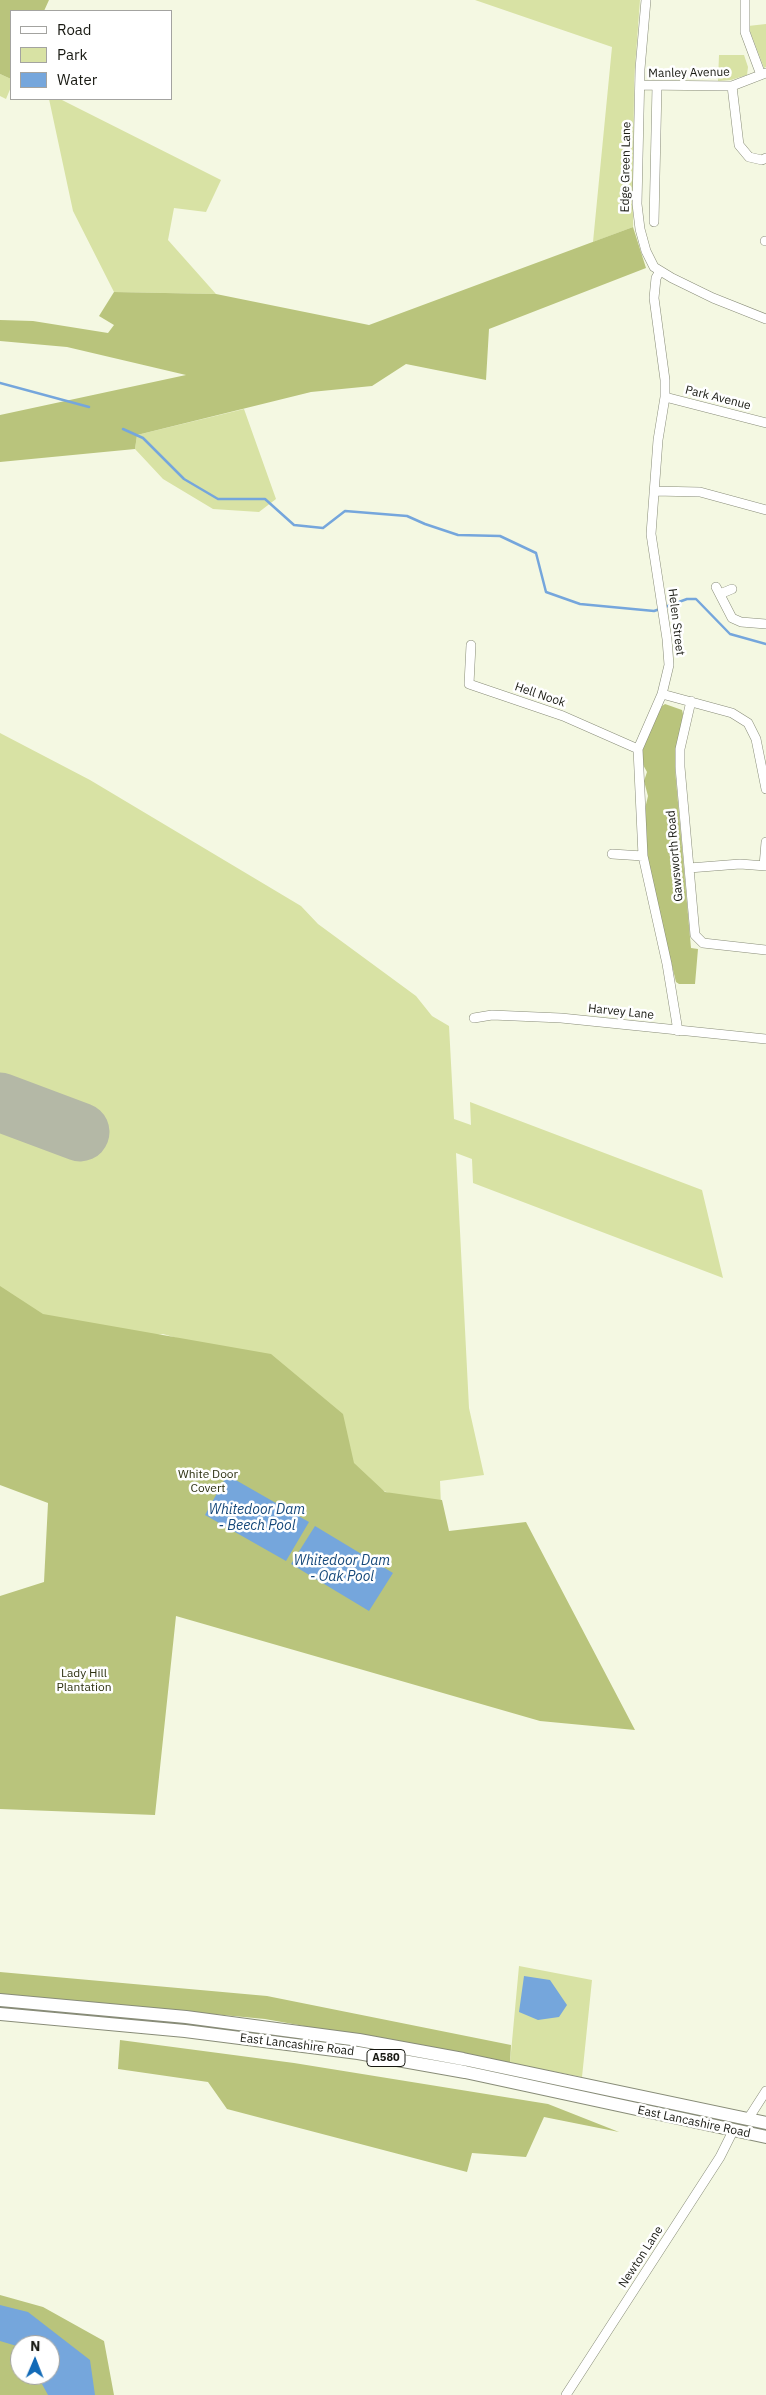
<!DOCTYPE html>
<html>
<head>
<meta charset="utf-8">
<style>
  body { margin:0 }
  #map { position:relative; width:766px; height:2395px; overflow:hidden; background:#f4f8e2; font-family:"IBM Plex Sans",sans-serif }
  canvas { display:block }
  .legend { position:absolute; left:10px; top:10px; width:162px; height:90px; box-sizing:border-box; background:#fff; border:1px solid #a3a3a0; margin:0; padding:6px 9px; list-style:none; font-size:15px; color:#181912 }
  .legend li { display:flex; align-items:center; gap:10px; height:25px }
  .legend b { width:25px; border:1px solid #a3a3a0 }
  .north { position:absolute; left:10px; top:2335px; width:50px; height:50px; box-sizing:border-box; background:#fff; border:1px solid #a3a3a0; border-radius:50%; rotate:1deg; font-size:14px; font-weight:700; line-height:20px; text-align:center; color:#181912 }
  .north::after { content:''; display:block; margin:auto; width:18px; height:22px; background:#126ab7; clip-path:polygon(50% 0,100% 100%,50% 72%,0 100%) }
</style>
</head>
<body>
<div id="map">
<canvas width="766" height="2395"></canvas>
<ul class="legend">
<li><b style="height:6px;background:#fff"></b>Road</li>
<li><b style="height:14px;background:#d8e2a4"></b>Park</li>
<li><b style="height:14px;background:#75a6dc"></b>Water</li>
</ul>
<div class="north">N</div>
</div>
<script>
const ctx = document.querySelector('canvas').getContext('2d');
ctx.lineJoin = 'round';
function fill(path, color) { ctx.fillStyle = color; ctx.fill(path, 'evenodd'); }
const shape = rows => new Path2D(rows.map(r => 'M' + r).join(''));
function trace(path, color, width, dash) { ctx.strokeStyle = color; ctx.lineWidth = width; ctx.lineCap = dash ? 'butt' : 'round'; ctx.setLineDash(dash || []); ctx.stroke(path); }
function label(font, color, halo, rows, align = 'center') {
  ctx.font = font + ' "IBM Plex Sans",sans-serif'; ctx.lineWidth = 5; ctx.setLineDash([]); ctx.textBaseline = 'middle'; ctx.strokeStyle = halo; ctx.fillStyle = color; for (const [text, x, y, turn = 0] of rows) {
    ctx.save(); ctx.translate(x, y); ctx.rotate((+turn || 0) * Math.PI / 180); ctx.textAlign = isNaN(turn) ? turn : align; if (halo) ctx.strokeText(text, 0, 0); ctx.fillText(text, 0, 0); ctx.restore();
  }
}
fill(shape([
  [475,0,640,0,634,81,633,227,593,242,612,47],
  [766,24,766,67,764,68,748,26],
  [719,55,744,55,748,67,747,75,731,80,718,81],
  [0,74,11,79,11,87,6,99,0,96],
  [49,99,60,99,221,180,206,212,174,208,168,240,216,294,114,292,73,211],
  [244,409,276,499,259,512,213,509,163,479,135,449,137,435],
  [0,733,90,780,301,906,318,924,416,996,432,1016,449,1026,454,1119,471,1125,470,1102,702,1190,723,1278,473,1183,472,1159,456,1153,469,1408,484,1475,440,1481,441,1506,401,1498,367,1484,194,1343,163,1334,111,1341,0,1318],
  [519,1966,592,1980,582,2077,510,2063]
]), '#d8e2a4');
fill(shape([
  [0,0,49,0,44,11,11,11,11,79,0,74],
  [633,227,646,268,489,329,486,380,406,364,372,386,311,392,137,435,135,449,0,462,0,415,186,375,67,347,0,341,0,320,33,321,108,333,114,325,99,316,114,292,216,294,369,325],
  [665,704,682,710,683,714,675,769,691,948,698,949,695,984,679,984,676,982,645,855,644,813,648,796,644,781,647,772,642,763,641,749,662,706],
  [0,1286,43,1314,271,1354,343,1414,354,1463,385,1492,442,1500,449,1531,526,1522,635,1730,540,1721,176,1616,155,1815,0,1809,0,1596,44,1582,48,1503,0,1485],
  [0,1972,267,1996,511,2045,510,2063,265,2019,0,1994],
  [120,2040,294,2063,548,2104,619,2132,544,2117,526,2157,472,2153,467,2172,227,2109,208,2082,118,2069],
  [0,2295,43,2307,104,2341,114,2395,0,2395],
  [20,2345,50,2345,50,2375,20,2375]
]), '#b9c47c');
fill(shape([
  [227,1475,309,1522,286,1561,205,1515],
  [315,1526,393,1573,369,1611,291,1564],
  [524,1976,550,1980,567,2005,559,2017,538,2020,519,2012],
  [0,2305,28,2312,90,2360,95,2395,48,2395,37,2375,50,2375,50,2345,20,2345,20,2347,0,2341]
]), '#75a6dc');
trace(shape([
  [0,383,89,407],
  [123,429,143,438,184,479,218,499,265,499,294,525,323,528,345,511,407,516,425,524,458,535,500,536,536,553,546,592,580,604,654,611,660,609],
  [665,607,687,599,696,599,730,634,766,644]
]), '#75a6dc', 2.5);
trace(shape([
  [0,1102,80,1132]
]), '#b4b8a6', 59);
const minor = shape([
  [646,0,640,69,637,204,640,229,646,251,654,267,672,278,713,298,766,319],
  [745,0,745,32,761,75],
  [640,85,732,86,766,73],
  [732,86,739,145,749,157,762,160,766,158],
  [654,222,657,86],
  [765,241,766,241],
  [660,271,656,278,654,298,665,380,665,397,658,440,651,534,667,639,669,665,662,694,638,749,643,856,667,964,678,1031],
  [665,397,766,423],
  [654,491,700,492,766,510],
  [716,587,732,618,741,622,766,624],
  [720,594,732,589],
  [471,645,469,684,563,716,638,749],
  [662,694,732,713,748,723,756,739,766,789],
  [691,701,680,749,680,767,695,935,703,943,766,950],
  [612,854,643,856],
  [764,866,766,842],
  [689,868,740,864,766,866],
  [474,1018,492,1015,561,1018,766,1039],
  [748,2119,766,2091],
  [566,2395,720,2157,733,2131]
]);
const highway = shape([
  [0,2000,186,2017,359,2040,463,2059,766,2123],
  [0,2014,185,2031,358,2053,465,2072,766,2137]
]);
trace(minor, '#888c78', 10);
trace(highway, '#888c78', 14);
trace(minor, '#fff', 9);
trace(highway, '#fff', 12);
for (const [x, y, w] of [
  [386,2058,38]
]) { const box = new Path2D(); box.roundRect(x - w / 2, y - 8.5, w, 17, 4); ctx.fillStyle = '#fff'; ctx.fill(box); trace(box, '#181912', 1); }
label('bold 11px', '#181912', null, [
  ["A580",386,2058]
]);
label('12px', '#181912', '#fff', [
  ["Manley Avenue",689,73,-1],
  ["Edge Green Lane",626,167,-89],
  ["Park Avenue",718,398,14],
  ["Helen Street",676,622,83],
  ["Hell Nook",540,695,19],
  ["Gawsworth Road",675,856,-95],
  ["Harvey Lane",621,1012,6],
  ["East Lancashire Road",297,2045,7],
  ["East Lancashire Road",694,2122,12],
  ["Newton Lane",641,2257,-57]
]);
label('12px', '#2d3111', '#fff', [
  ["White Door",208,1475],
  ["Covert",208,1489],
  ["Lady Hill",84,1674],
  ["Plantation",84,1688]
]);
label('italic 14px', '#15487a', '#fff', [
  ["Whitedoor Dam",257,1510],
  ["- Beech Pool",257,1526],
  ["Whitedoor Dam",342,1561],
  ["- Oak Pool",342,1577]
]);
</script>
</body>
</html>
